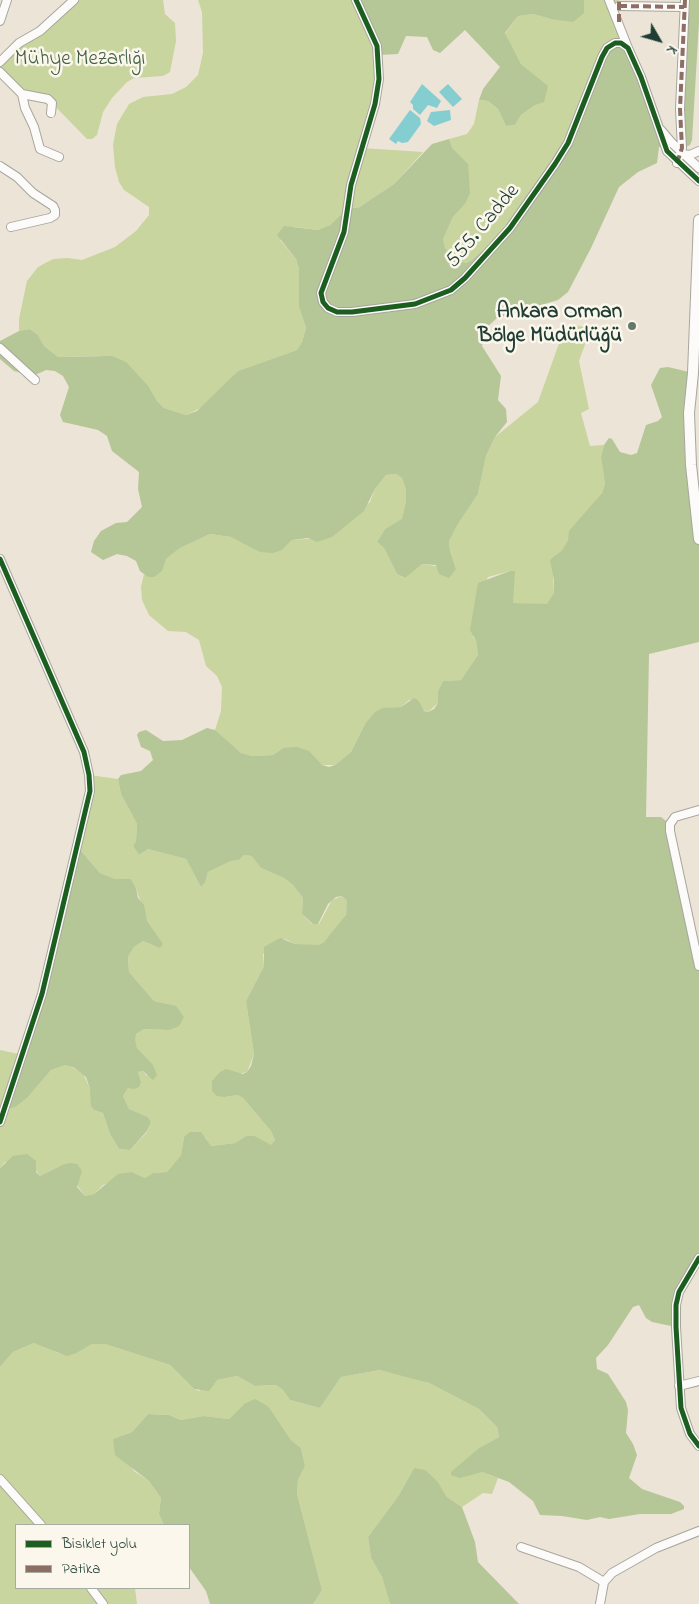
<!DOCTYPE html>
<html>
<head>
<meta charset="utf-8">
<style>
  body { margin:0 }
  #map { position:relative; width:699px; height:1604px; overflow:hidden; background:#ece4d7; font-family:"Indie Flower",sans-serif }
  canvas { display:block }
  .legend { position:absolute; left:15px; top:1524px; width:175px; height:65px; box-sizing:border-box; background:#fbf7ec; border:1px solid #a3ada2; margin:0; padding:6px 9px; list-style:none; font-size:15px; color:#1f3d34 }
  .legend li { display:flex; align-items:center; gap:10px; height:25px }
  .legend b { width:25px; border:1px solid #a3ada2 }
  .north { position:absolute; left:634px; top:15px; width:50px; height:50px; -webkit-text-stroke:4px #fbf7ec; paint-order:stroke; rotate:128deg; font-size:14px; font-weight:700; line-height:20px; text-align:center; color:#1f3d34 }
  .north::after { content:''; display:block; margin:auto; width:18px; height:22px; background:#1f3d34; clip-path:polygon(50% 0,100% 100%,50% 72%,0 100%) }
</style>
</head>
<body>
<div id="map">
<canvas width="699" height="1604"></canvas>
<ul class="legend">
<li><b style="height:6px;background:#1b5e20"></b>Bisiklet yolu</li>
<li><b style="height:6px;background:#8d6e63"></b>Patika</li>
</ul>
<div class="north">K</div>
</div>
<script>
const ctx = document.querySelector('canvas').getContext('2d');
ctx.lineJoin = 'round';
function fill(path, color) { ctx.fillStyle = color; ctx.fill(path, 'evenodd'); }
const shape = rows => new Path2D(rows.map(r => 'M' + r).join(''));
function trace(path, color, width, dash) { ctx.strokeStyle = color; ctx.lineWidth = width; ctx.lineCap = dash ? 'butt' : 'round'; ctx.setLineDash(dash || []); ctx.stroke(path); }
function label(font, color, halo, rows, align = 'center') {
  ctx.font = font + ' "Indie Flower",sans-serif'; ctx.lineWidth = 5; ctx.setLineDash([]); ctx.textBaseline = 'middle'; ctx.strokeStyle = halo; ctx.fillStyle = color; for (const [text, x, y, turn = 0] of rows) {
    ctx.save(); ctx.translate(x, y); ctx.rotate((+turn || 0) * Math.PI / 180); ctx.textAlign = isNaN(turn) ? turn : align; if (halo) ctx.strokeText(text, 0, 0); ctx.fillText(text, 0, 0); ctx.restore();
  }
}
fill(shape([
  [74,0,163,0,165,14,175,23,176,41,170,72,163,76,134,78,127,82,112,98,103,112,97,135,92,139,87,139,48,99,22,94,0,72,0,62],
  [198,0,356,0,371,30,379,79,362,148,423,152,394,184,358,208,348,208,330,225,318,230,295,227,280,240,296,259,299,269,299,307,306,328,302,342,297,350,238,371,205,406,186,415,164,408,157,401,149,387,99,356,58,357,44,346,38,335,30,329,19,331,19,319,27,281,38,267,53,259,68,258,82,260,115,247,136,231,149,215,149,207,124,190,119,182,115,167,113,145,117,124,129,104,143,97,172,94,186,87,198,75,203,53,202,12],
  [584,0,619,0,619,22,628,48,510,228,473,260,466,263,457,262,445,248,443,239,453,217,465,204,449,139,467,134,474,124,479,100,488,101,498,109,506,126,515,125,521,115,535,105,547,86,521,64,505,34,518,16,533,14,551,19,584,13],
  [572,325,591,328,579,361,589,409,581,413,590,446,604,445,601,457,605,484,602,493,580,520,562,550,557,554,553,572,554,594,547,605,513,603,510,571,488,577,478,596,473,637,476,641,478,655,469,669,461,680,443,681,438,703,428,712,421,709,418,700,409,700,401,707,389,708,365,724,351,752,335,765,322,765,283,748,273,755,252,756,241,753,231,745,215,730,221,711,222,687,217,676,206,666,199,640,186,632,168,631,149,615,142,600,141,587,144,574,148,577,162,567,166,559,180,548,210,534,231,537,244,543,282,550,292,540,332,537,370,502,375,489,386,475,396,474,402,478,406,490,406,501,402,520,385,529,377,542,384,548,397,574,404,578,422,564,456,569,450,551,449,541,458,524,478,494,486,456,495,437,538,402,562,335],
  [89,775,118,779,121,794,137,824,136,841,133,846,139,855,148,849,186,859,201,887,205,883,208,872,231,861,239,860,244,855,253,856,261,868,284,878,293,885,303,898,302,914,312,924,319,924,332,900,342,896,347,901,347,905,346,915,341,923,324,942,318,945,305,945,295,944,285,939,263,954,264,966,246,1001,254,1054,247,1072,238,1074,225,1097,238,1095,243,1098,271,1131,275,1140,271,1146,255,1136,246,1136,235,1143,210,1146,205,1137,184,1137,181,1155,167,1172,153,1173,145,1178,132,1172,103,1185,94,1194,85,1196,62,1165,40,1176,35,1169,5,1162,0,1168,0,1050,23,1055,28,1097,51,1070,65,1065,82,1071,90,1089,94,1110,103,1113,110,1134,119,1149,130,1150,147,1132,151,1122,148,1117,129,1109,123,1096,128,1088,141,1082,138,1072,143,1071,147,1076,153,1066,137,1048,134,1040,136,1034,144,1029,169,1030,167,1004,154,1001,129,972,128,957,134,947,143,941,155,946,136,888,131,879,115,879,100,873,76,845],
  [34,1343,44,1345,58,1353,77,1353,92,1344,105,1344,170,1365,194,1389,199,1391,217,1380,237,1376,255,1386,276,1385,283,1390,290,1400,320,1408,341,1377,380,1370,407,1376,429,1383,479,1409,497,1427,499,1437,479,1448,455,1470,482,1472,498,1478,492,1494,483,1493,462,1507,447,1497,438,1482,414,1468,399,1495,368,1537,371,1558,382,1577,390,1604,313,1604,322,1590,297,1494,298,1480,305,1466,301,1448,291,1440,269,1407,244,1404,229,1419,203,1416,181,1420,169,1415,148,1414,132,1432,113,1439,134,1471,149,1481,161,1498,159,1514,164,1525,16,1525,16,1588,135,1588,137,1604,0,1604,0,1367,13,1352]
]), '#c8d59e');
fill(shape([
  [356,0,584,0,584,13,573,22,551,19,533,14,518,16,505,33,521,64,548,86,544,102,535,105,521,115,515,125,506,126,498,109,488,101,479,100,483,89,500,67,465,30,440,53,433,50,427,37,406,36,398,54,378,55],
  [690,0,699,0,699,22,692,140,690,145,686,147,683,108],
  [615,43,628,48,664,146,659,147,657,163,638,172,619,187,591,248,568,292,558,300,497,318,486,328,482,346,501,376,498,400,506,409,507,422,495,437,486,456,478,494,458,524,449,541,450,551,456,569,449,578,439,574,436,565,422,564,405,578,397,574,384,548,377,542,385,529,402,519,406,501,406,490,402,478,396,474,386,475,375,489,364,511,332,537,317,542,308,538,292,540,282,550,273,553,260,552,231,537,210,534,180,548,166,559,162,571,154,577,148,577,140,571,136,561,127,556,117,554,103,560,91,552,94,541,101,531,116,523,127,522,142,507,138,489,139,472,112,451,107,436,98,430,63,422,60,415,69,387,63,376,55,371,46,370,33,376,14,371,0,359,0,341,19,331,30,329,38,335,44,346,58,357,112,356,126,362,149,387,157,401,164,408,186,415,197,411,238,371,297,350,302,342,306,328,299,307,299,269,296,259,277,235,284,226,318,230,330,225,348,208,358,208,394,184,432,144,449,139,452,148,468,164,470,193,465,204,453,217,443,239,445,248,457,261,466,263,472,260,510,228,555,164,602,57],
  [668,367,693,373,689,413,699,539,699,642,649,654,646,817,661,817,670,824,699,966,699,1258,679,1292,676,1327,652,1322,646,1318,639,1305,633,1307,608,1345,596,1358,597,1369,608,1374,626,1402,628,1410,626,1433,633,1444,637,1455,629,1478,642,1489,680,1502,684,1506,684,1509,671,1514,640,1514,609,1519,600,1517,587,1520,562,1516,540,1515,533,1501,509,1482,482,1472,460,1478,451,1475,451,1472,479,1448,499,1437,497,1427,479,1409,429,1383,380,1370,341,1377,320,1408,290,1400,283,1390,276,1385,255,1386,237,1376,217,1380,209,1391,194,1389,170,1365,105,1344,92,1344,77,1353,67,1356,34,1343,13,1352,0,1367,0,1168,13,1156,27,1154,36,1161,36,1172,40,1176,62,1165,70,1163,77,1164,82,1171,77,1187,85,1196,94,1194,118,1174,132,1172,145,1178,153,1173,167,1172,181,1155,184,1137,190,1132,201,1132,211,1146,235,1143,246,1136,255,1136,271,1145,275,1140,271,1131,243,1098,238,1095,225,1097,217,1096,212,1091,212,1081,220,1072,226,1069,243,1074,247,1072,251,1066,254,1054,246,1001,264,966,264,947,280,938,295,944,318,945,324,942,346,915,347,901,342,896,336,897,328,904,318,924,313,924,302,914,303,898,293,885,284,878,261,868,252,856,244,855,239,860,231,861,208,872,205,883,201,887,186,859,148,849,139,855,133,846,136,841,137,824,121,794,118,779,121,775,141,771,153,760,150,751,141,747,137,735,139,732,146,730,163,741,182,740,207,728,215,730,241,753,252,756,273,755,283,748,297,747,309,751,322,765,329,767,335,765,351,752,365,724,375,712,383,708,401,707,414,698,418,700,424,711,428,712,434,709,438,703,438,692,443,681,461,680,478,655,476,641,470,630,478,583,510,571,515,571,513,603,547,604,554,593,554,580,550,560,562,550,568,540,569,531,602,493,605,484,601,457,604,445,609,438,612,439,620,452,631,455,637,453,646,425,658,421,662,417,651,385,660,368],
  [76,845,100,873,115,879,131,879,136,888,138,898,144,905,147,921,163,944,160,948,143,941,134,947,128,957,129,972,154,1001,176,1006,184,1017,179,1026,169,1030,144,1029,136,1034,135,1040,137,1048,153,1065,157,1075,153,1080,143,1071,138,1072,141,1082,139,1087,134,1089,128,1088,123,1096,129,1109,148,1117,151,1122,147,1131,130,1150,119,1149,110,1134,103,1113,94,1110,91,1106,90,1089,86,1077,75,1068,65,1065,51,1070,28,1097,15,1107,6,1109,28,1040],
  [255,1399,269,1407,291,1440,301,1448,305,1466,298,1480,297,1494,322,1590,313,1604,210,1604,206,1591,189,1567,189,1525,164,1525,159,1514,161,1498,149,1481,115,1455,113,1439,132,1432,148,1414,169,1415,181,1420,203,1416,229,1419,244,1404],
  [414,1468,425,1470,438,1482,447,1497,462,1507,475,1542,478,1562,519,1604,390,1604,382,1577,371,1558,368,1537,399,1495]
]), '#b5c697');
fill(shape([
  [422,84,441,101,437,108,428,105,420,115,413,109,413,105,410,102],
  [448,84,462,99,453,107,439,92],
  [410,110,420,118,421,124,408,142,402,143,398,141,396,144,389,139],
  [450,110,451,120,434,126,427,121,431,112]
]), '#84ced2');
const minor = shape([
  [356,0,377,46,379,79,375,104,351,185,344,232,321,293,323,302,328,308,337,312,352,312,415,304,451,290,465,278,510,228,555,164,568,143,602,57,607,48,615,43,621,43,628,48,641,77,667,151,699,181],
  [609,0,628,48],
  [619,6,684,7],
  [0,21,7,0],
  [0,62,19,43,40,31,74,0],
  [0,72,22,94,48,99,52,103,51,113],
  [22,94,25,108,34,127,40,149,59,157],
  [661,130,672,143,699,168],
  [683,154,690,155,699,151],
  [677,163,682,148,680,109,685,0],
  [0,166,17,177,33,193,53,206,55,210,55,215,50,218,11,227],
  [0,348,35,380],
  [0,559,84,752,89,775,90,791,42,994,0,1122],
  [699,810,675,817,670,824,670,831,699,966],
  [699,1258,679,1292,676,1305,676,1327,681,1408,690,1434,699,1446],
  [679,1386,699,1381],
  [0,1479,41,1525],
  [521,1547,579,1567,604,1582],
  [91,1588,103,1604],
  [600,1604,604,1582,612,1573,656,1548,699,1531]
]);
const major = shape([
  [699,220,693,373,689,413,691,465,699,539]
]);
trace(minor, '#a7a69e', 10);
trace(major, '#a7a69e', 12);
trace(minor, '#fcfbf9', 8);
trace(major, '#fcfbf9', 10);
trace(shape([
  [619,6,684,7],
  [619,22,619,2],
  [677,163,682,148,680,109,685,0]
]), '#8d6e63', 4, [8, 4]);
trace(shape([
  [356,0,377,46,379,79,375,104,351,185,344,232,321,293,323,302,328,308,337,312,352,312,415,304,451,290,465,278,510,228,555,164,568,143,602,57,607,48,615,43,621,43,628,48,641,77,667,151,699,181],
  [0,559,84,752,89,775,90,791,42,994,0,1122],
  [699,1258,679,1292,676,1305,676,1327,681,1408,690,1434,699,1446]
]), '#1b5e20', 5);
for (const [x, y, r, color] of [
  [632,326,5,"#67776d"]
]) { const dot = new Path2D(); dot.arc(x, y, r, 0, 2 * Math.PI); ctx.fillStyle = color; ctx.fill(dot); trace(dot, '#fbf7ec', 2); }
label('21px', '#426043', '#fbf7ec', [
  ["Mühye Mezarlığı",80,61]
]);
label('21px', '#1f3d34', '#fbf7ec', [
  ["555. Cadde",484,227,-50]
]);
label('bold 21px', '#1f3d34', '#fbf7ec', [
  ["Ankara Orman",622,314],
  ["Bölge Müdürlüğü",622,338]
], 'right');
</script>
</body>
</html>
